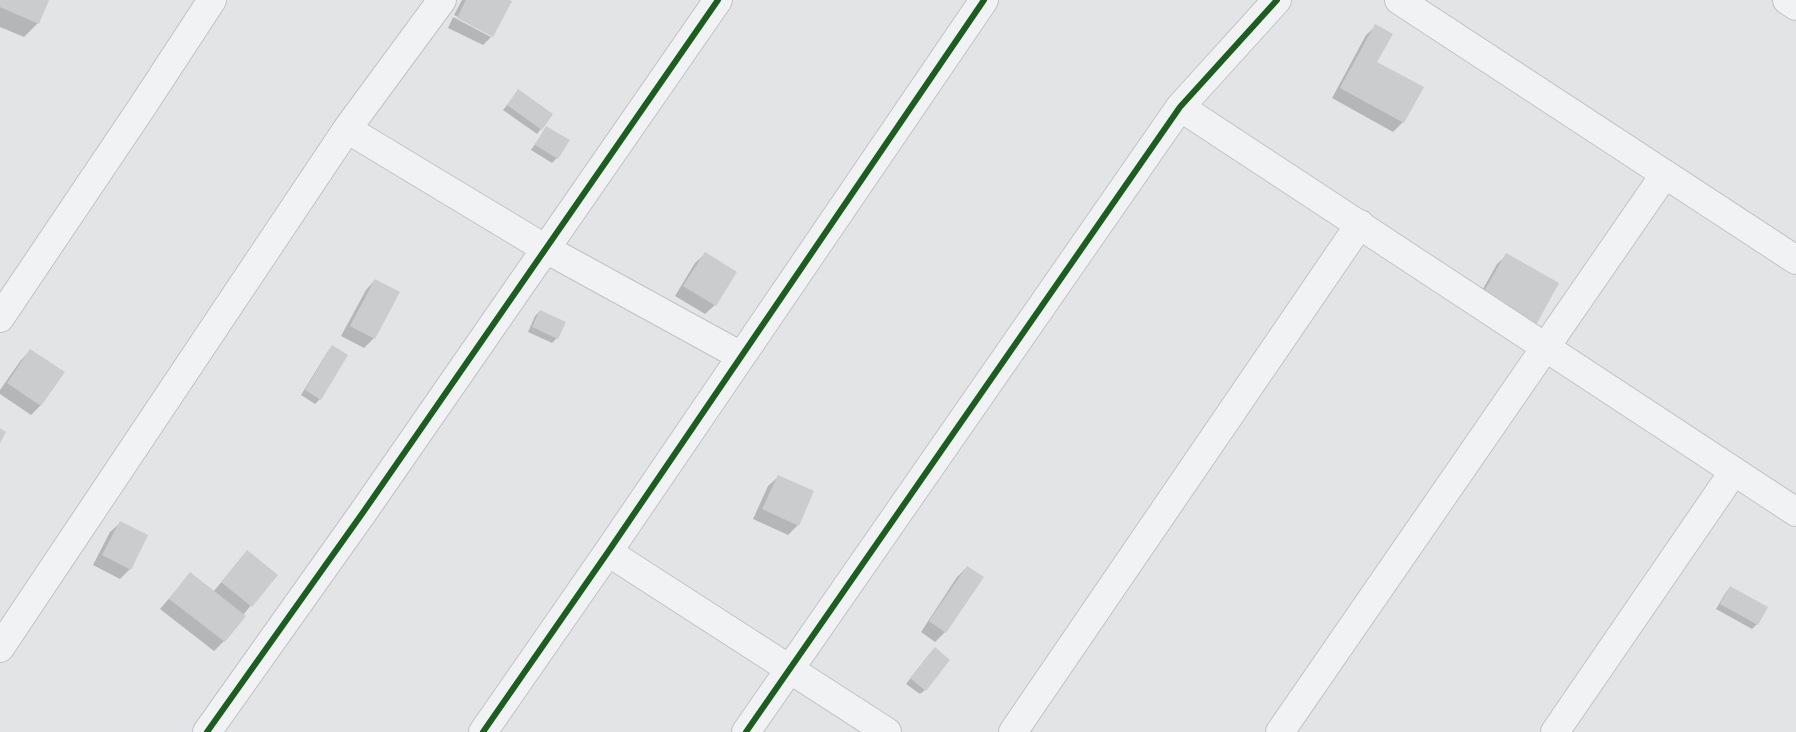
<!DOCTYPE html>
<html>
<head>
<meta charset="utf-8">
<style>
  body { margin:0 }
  canvas { display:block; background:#e2e4e6 }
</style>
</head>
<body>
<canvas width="1796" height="732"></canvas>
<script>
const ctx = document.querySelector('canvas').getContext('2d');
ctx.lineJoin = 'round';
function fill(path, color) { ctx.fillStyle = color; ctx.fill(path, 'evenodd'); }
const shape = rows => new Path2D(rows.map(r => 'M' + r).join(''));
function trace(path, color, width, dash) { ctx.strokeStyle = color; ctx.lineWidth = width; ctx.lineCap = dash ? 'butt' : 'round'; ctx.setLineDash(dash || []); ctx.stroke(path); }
fill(shape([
  [0,0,48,0,38,23,24,37,0,27],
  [462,0,506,0,492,36,483,45,448,28,453,17,491,37,491,34,454,15],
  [1376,26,1376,62,1403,122,1393,132,1332,98,1366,35],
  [514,96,541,129,537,134,503,110],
  [546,128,557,158,552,163,531,150],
  [705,254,715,305,705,314,675,296,695,263],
  [1507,255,1558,284,1474,305,1497,264],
  [375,280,398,293,374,338,364,348,341,336,366,290],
  [540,311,557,338,552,343,528,332,535,316],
  [333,347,320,399,315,404,301,395,328,351],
  [31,350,41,405,31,415,0,394,0,390,21,360],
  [778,477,798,525,788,535,753,519,768,486],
  [120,523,130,569,120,579,93,565,110,532],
  [247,552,276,575,243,615,244,616,224,641,214,651,160,609,190,574,213,592],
  [967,567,945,632,935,642,921,632,957,577],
  [1730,587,1757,624,1752,629,1716,609,1726,592],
  [930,653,925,690,920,694,906,684]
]), '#0003');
fill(shape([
  [0,0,49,0,39,24,0,7],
  [466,0,509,0,512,1,493,37,457,18],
  [1375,24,1393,34,1377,62,1424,87,1404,123,1340,88],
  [518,89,553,114,542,130,507,105],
  [546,126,570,140,558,159,535,145],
  [705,252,737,272,716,306,683,286],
  [1506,253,1559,283,1536,325,1482,295],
  [375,279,400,292,375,339,350,326],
  [540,310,566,322,558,339,532,327],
  [332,345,348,355,321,400,305,390],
  [30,349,65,372,41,406,7,383],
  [0,428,6,432,0,443],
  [778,475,814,491,799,526,762,509],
  [120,521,148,535,131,570,102,555],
  [247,550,278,575,252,607,221,582],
  [967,566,984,577,946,633,929,621],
  [190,572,246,616,225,642,169,599],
  [1730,586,1768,607,1758,625,1720,604],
  [935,647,950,660,926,691,910,678]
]), '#caccce');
const street = shape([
  [1399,0,1796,260],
  [1787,0,1796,6],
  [1180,107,1796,512],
  [347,129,546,249,741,356],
  [0,318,142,107,212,0],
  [608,552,887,732],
  [0,648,347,129,442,0],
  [207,732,364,511,718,0],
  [483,732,608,552,984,0],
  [746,732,1180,107,1277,0],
  [1013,732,1360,224],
  [1280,732,1665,174],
  [1555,732,1734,471]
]);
trace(street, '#c0c2c4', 30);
trace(street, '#f1f2f4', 28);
trace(shape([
  [207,732,364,511,718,0],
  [483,732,608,552,984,0],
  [746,732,1180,107,1277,0]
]), '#1b5e20', 6);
</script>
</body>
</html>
